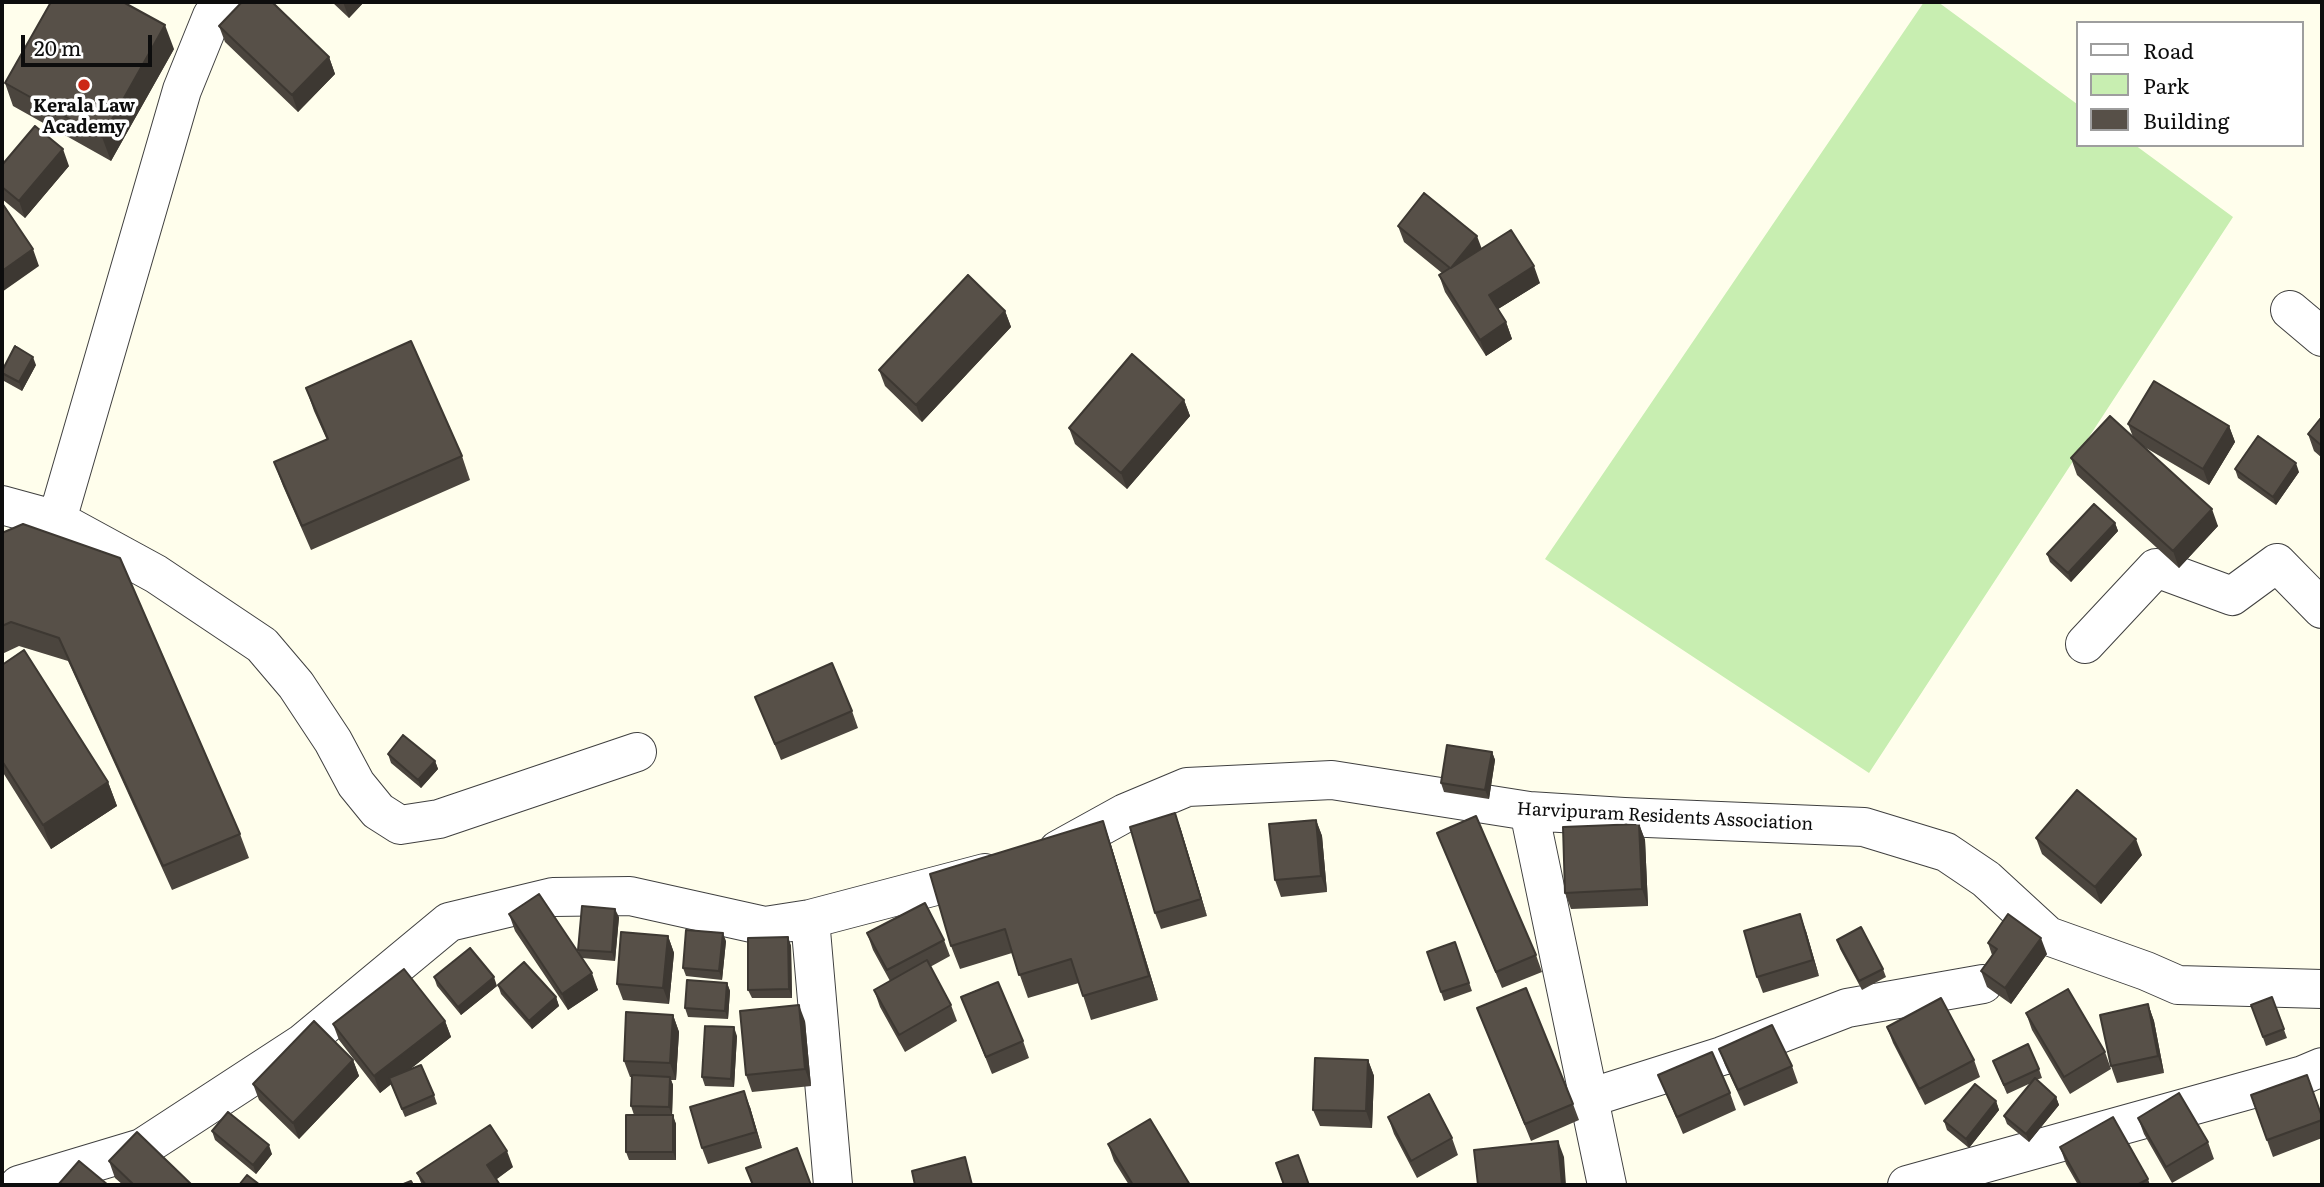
<!DOCTYPE html>
<html>
<head>
<meta charset="utf-8">
<style>
  body { margin:0 }
  #map { position:relative; width:2324px; height:1187px; overflow:hidden; background:#fffeec; font-family:Literata,serif }
  canvas { display:block }
  .frame { position:absolute; inset:0; border:4px solid #0d0d0d; pointer-events:none }
  .legend { position:absolute; left:2076px; top:21px; width:228px; height:126px; box-sizing:border-box; background:#fff; border:2px solid #9e9e9e; margin:0; padding:9px 12px; list-style:none; font-size:21px; color:#0d0d0d }
  .legend li { display:flex; align-items:center; gap:14px; height:35px }
  .legend b { width:35px; border:2px solid #9e9e9e }
  .scale { position:absolute; left:21px; top:35px; width:131px; height:32px; box-sizing:border-box; border:4px solid #0d0d0d; border-top:0; padding-left:9px; font-size:21px; line-height:24px; white-space:nowrap; color:#0d0d0d; -webkit-text-stroke:5px #fff; paint-order:stroke }
</style>
</head>
<body>
<div id="map">
<canvas width="2324" height="1187"></canvas>
<div class="frame"></div>
<ul class="legend">
<li><b style="height:9px;background:#fff"></b>Road</li>
<li><b style="height:19px;background:#c8eeb1"></b>Park</li>
<li><b style="height:19px;background:#575048"></b>Building</li>
</ul>
<div class="scale">20 m</div>
</div>
<script>
const ctx = document.querySelector('canvas').getContext('2d');
ctx.lineJoin = 'round';
function fill(path, color) { ctx.fillStyle = color; ctx.fill(path, 'evenodd'); }
const shape = rows => new Path2D(rows.map(r => 'M' + r).join(''));
function trace(path, color, width, dash) { ctx.strokeStyle = color; ctx.lineWidth = width; ctx.lineCap = dash ? 'butt' : 'round'; ctx.setLineDash(dash || []); ctx.stroke(path); }
function label(font, color, halo, rows, align = 'center') {
  ctx.font = font + ' Literata,serif'; ctx.lineWidth = 7; ctx.setLineDash([]); ctx.textBaseline = 'middle'; ctx.strokeStyle = halo; ctx.fillStyle = color; for (const [text, x, y, turn = 0] of rows) {
    ctx.save(); ctx.translate(x, y); ctx.rotate((+turn || 0) * Math.PI / 180); ctx.textAlign = isNaN(turn) ? turn : align; if (halo) ctx.strokeText(text, 0, 0); ctx.fillText(text, 0, 0); ctx.restore();
  }
}
fill(shape([
  [1924,2,1938,2,2077,104,2077,145,2135,145,2233,217,1869,773,1545,559]
]), '#c8eeb1');
const street = shape([
  [2290,310,2322,337],
  [2,505,57,520,156,574,262,645,296,685,333,741,356,784,378,811,400,825,439,819,637,752],
  [57,520,182,90,212,16,227,2],
  [2085,644,2156,568,2232,596,2277,563,2322,609],
  [1529,811,1607,1185],
  [1058,850,1125,813,1187,787,1332,780,1529,811,1624,817,1864,827,1946,852,1986,879,2048,936,2146,971,2178,985,2322,989],
  [810,919,833,1185],
  [1589,1098,1722,1056,1847,1008,1983,984],
  [19,1185,142,1148,303,1043,449,922,553,897,630,896,765,926,810,919,985,873],
  [1907,1185,2303,1075,2322,1067]
]);
trace(street, '#404040', 40);
trace(street, '#fff', 38);
fill(shape([
  [332,2,364,2,349,18],
  [219,26,329,57,335,74,298,112,225,42],
  [174,49,111,161,13,106,5,83],
  [2,165,69,166,25,218,2,199],
  [1398,226,1540,283,1498,309,1506,322,1512,339,1486,356,1445,292,1439,275,1442,273,1404,242],
  [1005,311,1011,327,922,422,885,386,879,370],
  [36,365,22,391,4,381,2,376,2,371],
  [306,388,462,456,470,480,311,550,283,486,274,462,327,440,314,411],
  [1184,400,1190,416,1127,489,1075,444,1069,428],
  [2322,421,2322,458,2314,451,2308,434],
  [2128,424,2229,426,2235,442,2209,485,2141,445,2218,526,2179,568,2077,475,2071,458,2133,437],
  [2235,469,2299,472,2276,505,2238,478],
  [2115,523,2118,531,2071,582,2050,562,2047,554],
  [2,533,240,834,249,858,172,890,68,661,19,646,2,654],
  [2,665,108,782,117,806,51,849,2,771],
  [755,697,852,711,858,728,781,760],
  [1492,752,1495,760,1489,799,1444,792,1441,783],
  [388,754,435,761,438,769,421,788,391,763],
  [1175,813,1181,830,1207,916,1161,929,1155,913],
  [1316,820,1322,836,1327,892,1281,897,1275,880],
  [1103,821,1111,845,1158,1000,1091,1020,1079,983,1028,998,1012,953,960,969,951,946],
  [1639,824,1645,840,1648,906,1571,909,1565,893],
  [1437,833,1536,955,1542,972,1502,988],
  [2036,838,2142,855,2101,904,2042,854],
  [509,914,579,953,578,950,619,917,615,961,582,958,598,990,568,1010,515,931],
  [1806,931,1819,976,1763,993,1757,977],
  [867,933,944,940,950,956,930,967,951,1005,957,1021,905,1052,880,1007,874,990,890,981,873,950],
  [668,936,674,953,669,1004,623,1000,617,984],
  [788,937,791,946,792,998,752,998,748,990],
  [1837,940,1883,969,1886,977,1862,990,1840,949],
  [726,941,722,980,686,976,683,968],
  [1455,942,1472,991,1444,1001,1427,952],
  [1988,943,2047,954,2011,1004,1987,987,1981,971,1992,955],
  [434,977,497,986,461,1015,437,986],
  [727,983,730,991,728,1019,688,1017,685,1008],
  [498,985,556,997,559,1006,532,1029,501,994],
  [961,997,1023,1041,1029,1058,992,1074],
  [2272,997,2287,1038,2266,1046,2251,1005],
  [2148,1004,2154,1021,2164,1073,2117,1083,2111,1066],
  [1477,1008,1573,1104,1579,1120,1531,1141],
  [2026,1013,2105,1052,2111,1069,2070,1094,2032,1030],
  [673,1015,679,1032,676,1080,671,1080,673,1085,672,1115,676,1124,676,1160,629,1160,626,1152,634,1115,631,1106,632,1077,630,1077,624,1061],
  [445,1021,451,1037,409,1070,434,1095,437,1104,405,1117,391,1084,380,1093,339,1040,333,1024],
  [805,1021,811,1086,752,1092,746,1075],
  [1887,1027,1974,1060,1980,1077,1925,1105,1893,1043],
  [737,1036,734,1087,705,1086,702,1077],
  [1719,1049,1792,1066,1798,1083,1744,1106,1725,1065],
  [353,1060,359,1076,299,1139,259,1100,253,1084],
  [1368,1060,1374,1076,1372,1128,1320,1126,1313,1110],
  [1993,1061,2039,1069,2042,1078,2036,1080,2056,1097,2059,1105,2029,1142,2007,1124,2004,1116,2031,1083,2007,1094],
  [1658,1075,1730,1093,1736,1110,1683,1134],
  [2251,1095,2322,1117,2322,1138,2273,1157],
  [1996,1101,1999,1110,1969,1148,1947,1130,1944,1121],
  [750,1107,762,1148,708,1164,702,1148],
  [1388,1117,1452,1138,1458,1155,1417,1178,1394,1134],
  [2138,1118,2208,1142,2214,1159,2172,1183,2144,1134],
  [212,1131,272,1154,256,1174,215,1140],
  [1108,1144,1190,1185,1129,1185,1114,1161],
  [2060,1147,2148,1179,2150,1185,2078,1185,2066,1164],
  [109,1161,192,1185,123,1185,115,1178],
  [513,1167,496,1179,500,1185,422,1185,417,1173]
]), '#4b453e');
fill(shape([
  [343,2,364,2,349,18],
  [165,25,174,49,111,161,102,137],
  [329,57,335,74,298,112,292,95],
  [63,149,69,166,25,218,19,201],
  [1477,236,1483,252,1451,268],
  [33,249,39,266,2,292,2,271],
  [1534,266,1540,283,1495,311,1489,295],
  [1005,311,1011,327,922,422,916,405],
  [1506,322,1512,339,1486,356,1480,340],
  [33,357,36,365,22,391,19,382],
  [1184,400,1190,416,1127,489,1121,473],
  [2229,426,2235,442,2209,485,2203,469],
  [2296,463,2299,472,2276,505,2273,497],
  [2212,509,2218,526,2179,568,2173,551],
  [2115,523,2118,531,2071,582,2068,573],
  [1492,752,1495,760,1489,799,1485,790],
  [435,761,438,769,421,788,418,780],
  [108,782,117,806,51,849,43,825],
  [1175,813,1181,830,1207,916,1201,899],
  [1316,820,1322,836,1327,892,1321,876],
  [1103,821,1111,845,1158,1000,1149,976],
  [1639,824,1645,840,1648,906,1642,889],
  [2136,839,2142,855,2101,904,2095,887],
  [615,909,619,917,615,961,612,952],
  [1800,914,1806,931,1819,976,1813,960],
  [723,933,726,941,722,980,719,971],
  [668,936,674,953,669,1004,663,988],
  [788,937,791,946,792,998,789,989],
  [2041,938,2047,954,2011,1004,2005,988],
  [592,973,598,990,568,1010,562,994],
  [494,977,497,986,461,1015,458,1007],
  [727,983,730,991,728,1019,725,1011],
  [556,997,559,1006,532,1029,529,1021],
  [2148,1004,2154,1021,2164,1073,2158,1056],
  [799,1005,805,1021,811,1086,805,1069],
  [673,1015,679,1032,676,1080,670,1063],
  [445,1021,451,1037,380,1093,374,1076],
  [734,1027,737,1036,734,1087,731,1079],
  [353,1060,359,1076,299,1139,293,1123],
  [1368,1060,1374,1076,1372,1128,1366,1111],
  [670,1077,673,1085,672,1116,669,1107],
  [744,1091,750,1107,762,1148,756,1132],
  [2056,1097,2059,1105,2029,1142,2026,1134],
  [1996,1101,1999,1110,1969,1148,1966,1139],
  [673,1115,676,1124,676,1160,673,1152],
  [1558,1141,1564,1157,1566,1185,1562,1185],
  [269,1145,272,1154,256,1174,253,1165],
  [507,1151,513,1167,493,1182,487,1165]
]), '#3d3832');
const building = shape([
  [51,2,123,2,165,25,102,137,5,83,51,2],
  [242,2,272,2,329,57,292,95,219,26,242,2],
  [35,126,63,149,19,201,2,187,2,165,35,126],
  [1424,193,1477,236,1451,268,1511,230,1534,266,1489,295,1506,322,1480,340,1439,275,1450,268,1398,226,1424,193],
  [2,203,33,249,2,271,2,203],
  [968,275,1005,311,916,405,879,370,968,275],
  [411,341,462,456,302,526,274,462,328,439,306,388,411,341],
  [15,346,33,357,19,382,2,373,2,371,15,346],
  [1132,354,1184,400,1121,473,1069,428,1132,354],
  [2154,381,2229,426,2203,469,2128,424,2154,381],
  [2110,416,2212,509,2173,551,2071,458,2110,416],
  [2320,419,2322,421,2322,446,2308,434,2320,419],
  [2258,436,2296,463,2273,497,2235,469,2258,436],
  [2094,504,2115,523,2068,573,2047,554,2094,504],
  [23,524,120,558,240,834,163,866,59,638,11,622,2,626,2,533,23,524],
  [24,650,108,782,43,825,2,761,2,665,24,650],
  [832,663,852,711,775,744,755,697,832,663],
  [403,735,435,761,418,780,388,754,403,735],
  [1447,745,1492,752,1485,790,1441,783,1447,745],
  [2077,790,2136,839,2095,887,2036,838,2077,790],
  [1175,813,1201,899,1155,913,1130,827,1175,813],
  [1476,816,1536,955,1496,972,1437,833,1476,816],
  [1316,820,1321,876,1275,880,1269,824,1316,820],
  [1103,821,1149,976,1083,996,1071,959,1019,975,1005,929,951,946,930,874,1103,821],
  [1639,824,1642,889,1565,893,1563,827,1639,824],
  [539,894,592,973,562,994,509,914,539,894],
  [925,903,944,940,887,970,867,933,925,903],
  [582,906,615,909,612,952,578,950,582,906],
  [1800,914,1813,960,1757,977,1744,931,1800,914],
  [2008,914,2041,938,2005,988,1981,971,1997,949,1988,943,2008,914],
  [1861,927,1883,969,1859,981,1837,940,1861,927],
  [686,930,723,933,719,971,683,968,686,930],
  [621,932,668,936,663,988,617,984,621,932],
  [788,937,789,989,748,990,748,938,788,937],
  [1455,942,1469,983,1441,992,1427,952,1455,942],
  [470,948,494,977,458,1007,434,977,470,948],
  [927,960,951,1005,899,1035,874,990,927,960],
  [524,962,556,997,529,1021,498,985,524,962],
  [404,969,445,1021,374,1076,333,1024,404,969],
  [687,980,727,983,725,1011,685,1008,687,980],
  [998,982,1023,1041,986,1057,961,997,998,982],
  [1526,988,1573,1104,1525,1124,1477,1008,1526,988],
  [2068,989,2105,1052,2064,1077,2026,1013,2068,989],
  [2272,997,2284,1029,2263,1037,2251,1005,2272,997],
  [1941,998,1974,1060,1919,1089,1887,1027,1941,998],
  [2148,1004,2158,1056,2111,1066,2100,1015,2148,1004],
  [799,1005,805,1069,746,1075,740,1011,799,1005],
  [626,1012,673,1015,670,1063,624,1061,626,1012],
  [314,1021,353,1060,293,1123,253,1084,314,1021],
  [1772,1025,1792,1066,1738,1090,1719,1049,1772,1025],
  [705,1026,734,1027,731,1079,702,1077,705,1026],
  [2028,1044,2039,1069,2004,1085,1993,1061,2028,1044],
  [1712,1052,1730,1093,1677,1117,1658,1075,1712,1052],
  [1315,1058,1368,1060,1366,1111,1313,1110,1315,1058],
  [421,1065,434,1095,402,1109,389,1078,421,1065],
  [632,1075,670,1077,669,1107,631,1106,632,1075],
  [2307,1075,2322,1117,2322,1120,2267,1140,2251,1095,2307,1075],
  [2035,1078,2056,1097,2026,1134,2004,1116,2035,1078],
  [1975,1084,1996,1101,1966,1139,1944,1121,1975,1084],
  [744,1091,756,1132,702,1148,690,1107,744,1091],
  [2179,1093,2208,1142,2166,1167,2138,1118,2179,1093],
  [1429,1094,1452,1138,1411,1161,1388,1117,1429,1094],
  [228,1112,269,1145,253,1165,212,1131,228,1112],
  [626,1115,673,1115,673,1152,626,1152,626,1115],
  [2113,1117,2148,1179,2137,1185,2081,1185,2060,1147,2113,1117],
  [1150,1119,1190,1185,1133,1185,1108,1144,1150,1119],
  [490,1125,507,1151,487,1165,500,1185,426,1185,417,1173,490,1125],
  [137,1132,192,1185,134,1185,109,1161,137,1132],
  [1558,1141,1562,1185,1478,1185,1474,1150,1558,1141],
  [797,1148,811,1185,753,1185,746,1168,797,1148],
  [1298,1155,1309,1185,1284,1185,1276,1163,1298,1155],
  [965,1157,972,1185,915,1185,912,1171,965,1157],
  [79,1161,108,1185,58,1185,79,1161],
  [247,1175,260,1185,239,1185,247,1175],
  [411,1181,413,1185,401,1185,411,1181]
]);
fill(building, '#575048');
trace(building, '#3d3832', 2);
for (const [x, y, r, color] of [
  [84,85,7,"#cc2816"]
]) { const dot = new Path2D(); dot.arc(x, y, r, 0, 2 * Math.PI); ctx.fillStyle = color; ctx.fill(dot); trace(dot, '#fff', 2.5); }
label('bold 18px', '#0d0d0d', '#fff', [
  ["Kerala Law",84,107],
  ["Academy",84,128]
]);
label('18px', '#0d0d0d', '#fff', [
  ["Harvipuram Residents Association",1665,817,3]
]);
</script>
</body>
</html>
